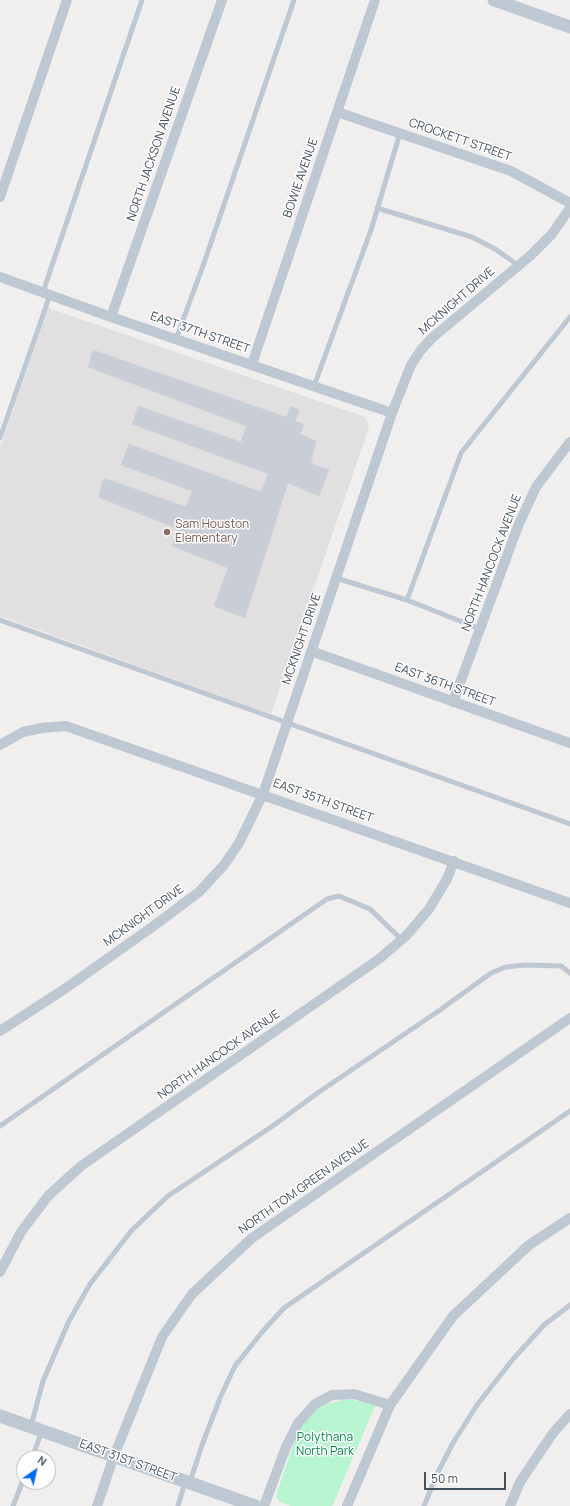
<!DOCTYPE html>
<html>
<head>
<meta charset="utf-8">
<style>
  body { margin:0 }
  #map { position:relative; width:570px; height:1506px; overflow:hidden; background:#f1eeee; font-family:Manrope,sans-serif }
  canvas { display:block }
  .north { position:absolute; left:16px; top:1450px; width:40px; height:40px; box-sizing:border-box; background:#fff; border:1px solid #b4b9bf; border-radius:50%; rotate:34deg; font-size:11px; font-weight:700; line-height:16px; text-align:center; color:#44515e }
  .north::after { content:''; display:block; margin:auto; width:14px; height:18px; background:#0469f5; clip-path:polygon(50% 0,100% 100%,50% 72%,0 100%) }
  .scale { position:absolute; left:424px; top:1472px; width:82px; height:18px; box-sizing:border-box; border:2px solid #44515e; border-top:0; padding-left:5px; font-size:12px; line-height:14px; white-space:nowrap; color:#44515e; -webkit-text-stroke:3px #fff; paint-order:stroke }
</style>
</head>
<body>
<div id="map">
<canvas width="570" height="1506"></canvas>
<div class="north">N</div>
<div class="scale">50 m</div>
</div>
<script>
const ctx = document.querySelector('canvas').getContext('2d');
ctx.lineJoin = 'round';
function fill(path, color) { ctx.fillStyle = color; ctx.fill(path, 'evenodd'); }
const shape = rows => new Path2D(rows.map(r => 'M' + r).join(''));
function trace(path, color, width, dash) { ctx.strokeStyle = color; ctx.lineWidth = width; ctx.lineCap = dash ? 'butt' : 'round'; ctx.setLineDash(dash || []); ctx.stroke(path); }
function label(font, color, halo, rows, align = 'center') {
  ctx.font = font + ' Manrope,sans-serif'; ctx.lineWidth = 3; ctx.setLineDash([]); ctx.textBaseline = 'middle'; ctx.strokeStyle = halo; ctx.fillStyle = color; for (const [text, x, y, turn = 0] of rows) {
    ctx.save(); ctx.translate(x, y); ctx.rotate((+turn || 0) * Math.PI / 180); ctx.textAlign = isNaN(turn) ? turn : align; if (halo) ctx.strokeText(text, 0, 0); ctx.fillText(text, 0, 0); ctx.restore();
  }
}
fill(shape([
  [48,308,365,417,369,427,271,714,0,616,0,448]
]), '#e2dfe0');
fill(shape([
  [346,1399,376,1404,332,1506,291,1506,279,1501,276,1495,298,1431,309,1413,324,1405]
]), '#b7f4d0');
const building = shape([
  [93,350,286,417,291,406,300,410,295,421,304,424,300,434,316,441,311,463,329,470,319,496,288,483,245,618,214,606,228,568,172,546,178,529,98,497,104,478,186,507,192,491,121,465,129,444,261,492,268,474,132,424,138,406,241,442,246,426,88,367,93,350]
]);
fill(building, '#c9cdd5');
trace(building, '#d1d4db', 1);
trace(shape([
  [377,208,472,237,495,249,518,265],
  [43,292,142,0],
  [176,339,204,263,294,0],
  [314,386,371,230,400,133],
  [0,438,50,295],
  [336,578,407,600,480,629],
  [407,600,461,453,570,317],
  [0,620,570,824],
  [0,1126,327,899,339,896,370,909,402,940],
  [31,1426,43,1381,69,1321,90,1284,132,1230,168,1196,274,1125,319,1092,440,1010,491,973,506,967,525,965,561,966,570,973],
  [32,1458,42,1431],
  [190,1482,202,1445,220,1398,235,1366,263,1331,284,1308,570,1111],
  [13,1506,24,1478],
  [178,1506,185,1482],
  [424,1506,437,1474,453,1443,477,1405,514,1358,544,1325,570,1305]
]), '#bdc8d2', 5);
trace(shape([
  [337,112,511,171,570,203],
  [0,197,67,0],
  [0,277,111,317,392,413],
  [111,317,222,0],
  [252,364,375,0],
  [311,651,570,743],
  [453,702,518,526,536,487,570,442],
  [0,745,23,732,41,728,66,726,570,903],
  [0,1031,66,988,155,925,199,892,224,865,239,843,263,794,392,413,411,365,421,350,432,338,530,256,552,234,570,208],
  [0,1272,21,1232,48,1196,81,1166,379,959,406,936,429,909,447,879,454,861],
  [97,1506,114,1456,162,1337,192,1294,252,1238,570,1018],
  [264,1506,286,1447,298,1423,315,1404,332,1395,354,1394,390,1405],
  [347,1506,390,1405,453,1316,529,1245,570,1218],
  [510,1506,520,1482,553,1433,570,1414]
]), '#bdc8d2', 10);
trace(shape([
  [494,0,570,27],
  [0,1416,255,1506]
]), '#bdc8d2', 13);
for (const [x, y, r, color] of [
  [167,532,4,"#8d6e63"]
]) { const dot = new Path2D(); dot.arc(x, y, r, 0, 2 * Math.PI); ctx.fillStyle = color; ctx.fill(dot); trace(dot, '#fff', 1.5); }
label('12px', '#44515e', '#fff', [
  ["CROCKETT STREET",460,140,19],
  ["NORTH JACKSON AVENUE",154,154,-71],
  ["BOWIE AVENUE",301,178,-71],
  ["MCKNIGHT DRIVE",457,301,-41],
  ["EAST 37TH STREET",200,333,19],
  ["NORTH HANCOCK AVENUE",492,563,-69],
  ["MCKNIGHT DRIVE",302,639,-71],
  ["EAST 36TH STREET",445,685,20],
  ["EAST 35TH STREET",323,801,20],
  ["MCKNIGHT DRIVE",144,916,-36],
  ["NORTH HANCOCK AVENUE",219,1055,-35],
  ["NORTH TOM GREEN AVENUE",304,1187,-35],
  ["EAST 31ST STREET",128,1461,20]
]);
label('12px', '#785e54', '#fff', [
  ["Sam Houston",175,525],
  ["Elementary",175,539]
], 'left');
label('12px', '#0c884c', '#fff', [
  ["Polythana",325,1438],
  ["North Park",325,1452]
]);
</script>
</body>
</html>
